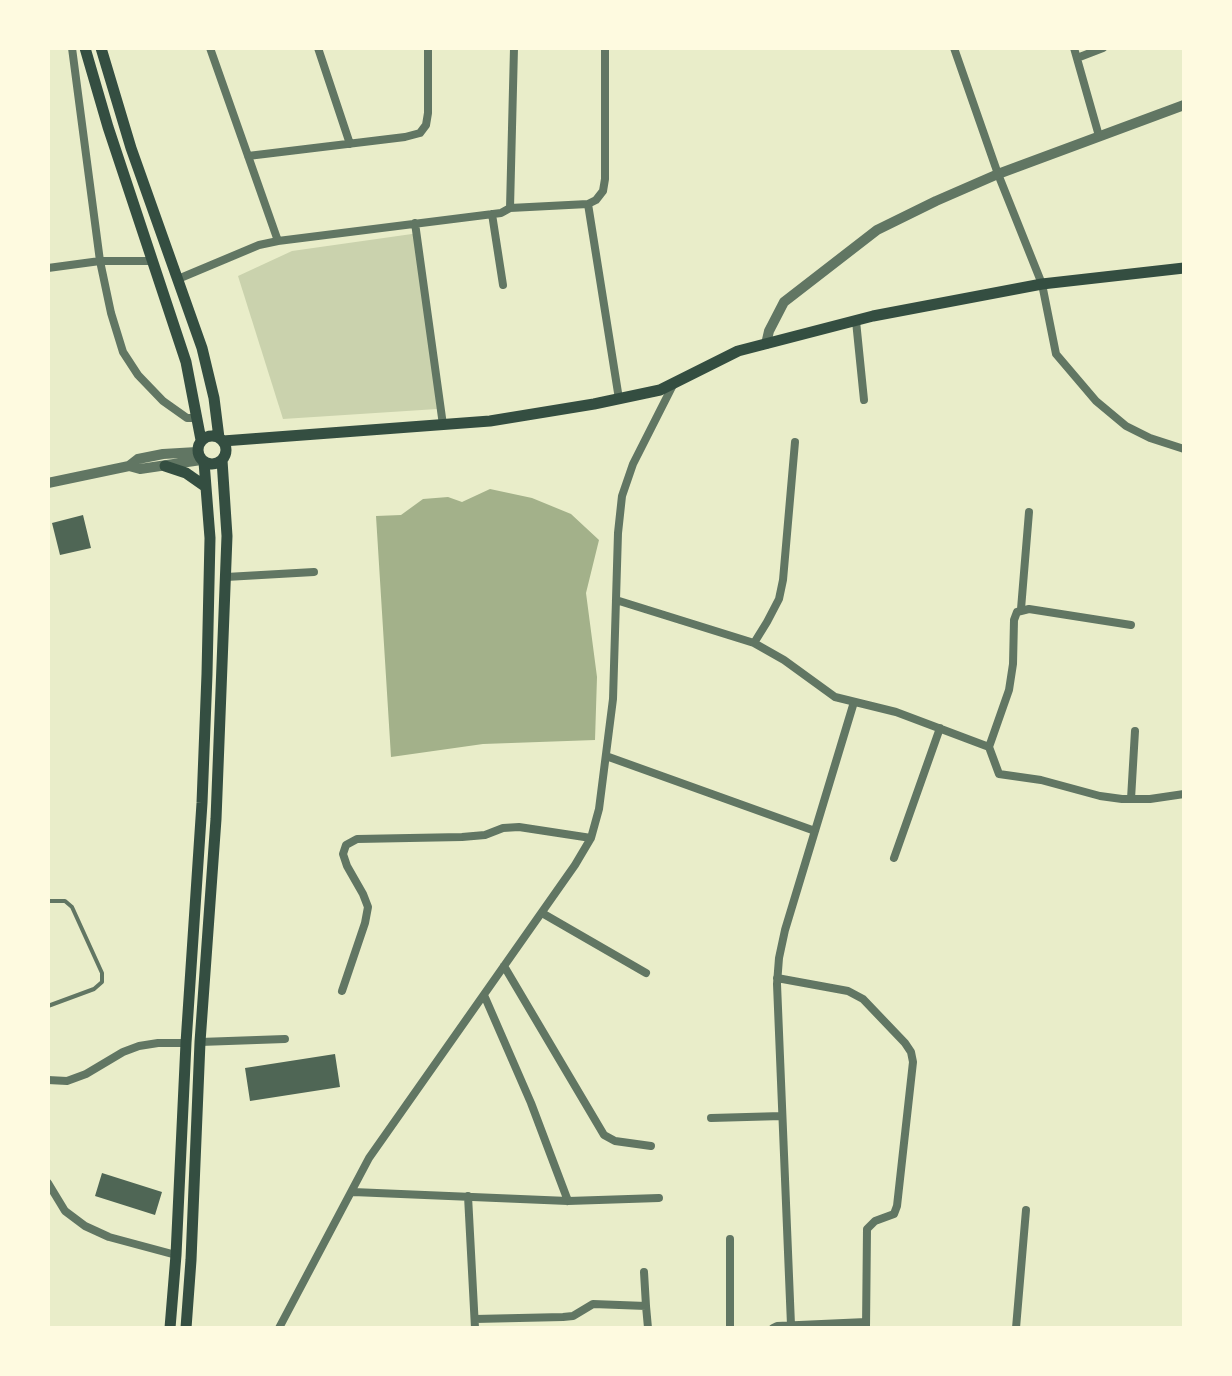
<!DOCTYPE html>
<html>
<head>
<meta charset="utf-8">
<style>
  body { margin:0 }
  #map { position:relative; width:1232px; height:1376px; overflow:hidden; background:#e9edc9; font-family:Karla,sans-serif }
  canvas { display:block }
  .frame { position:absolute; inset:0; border:50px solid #fefae0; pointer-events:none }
</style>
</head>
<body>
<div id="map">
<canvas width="1232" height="1376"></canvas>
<div class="frame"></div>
</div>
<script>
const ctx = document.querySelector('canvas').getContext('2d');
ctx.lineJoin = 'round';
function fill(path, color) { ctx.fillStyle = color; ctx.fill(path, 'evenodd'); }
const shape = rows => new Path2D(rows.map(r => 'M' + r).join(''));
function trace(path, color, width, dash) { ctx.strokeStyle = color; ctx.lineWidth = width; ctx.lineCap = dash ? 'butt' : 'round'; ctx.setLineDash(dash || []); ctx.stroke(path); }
fill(shape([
  [419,233,437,409,283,419,238,276,292,251]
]), '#cad2ad');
fill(shape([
  [490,489,532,498,571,514,599,540,586,593,597,677,595,740,483,744,391,757,376,516,401,515,423,499,448,497,462,502]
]), '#a3b18a');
fill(shape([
  [83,515,91,548,60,555,52,523],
  [335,1054,340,1087,250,1101,245,1068],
  [102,1173,162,1192,155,1215,95,1196]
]), '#4f6655');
trace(shape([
  [48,901,65,901,72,907,102,973,102,982,94,989,48,1006]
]), '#617663', 4);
trace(shape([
  [72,48,100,261,111,313,123,352,138,375,163,401,187,418,198,418],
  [210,48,278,241],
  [318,48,350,144],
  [954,48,998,174,1042,284,1056,354,1096,401,1126,426,1150,438,1184,449],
  [1074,48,1099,136],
  [1077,58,1103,48],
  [248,156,405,137,420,133,426,125,428,113,428,48],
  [588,204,619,399],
  [510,208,588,204,596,200,603,191,605,179,605,48],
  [492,214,503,285],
  [415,223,443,425],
  [48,268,100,261,152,261],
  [178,279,259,245,278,241,501,213,510,208,514,48],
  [856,321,864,400],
  [226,577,314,572],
  [616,600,754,643,784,660,835,697,896,712,989,747,999,774,1041,780,1100,796,1122,799,1150,799,1184,794],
  [1021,609,1029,512],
  [754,643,767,622,779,599,783,580,795,442],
  [989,747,1009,690,1013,664,1014,620,1017,612,1029,609,1131,625],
  [606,756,815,831],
  [1131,799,1135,731],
  [894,858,940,728],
  [542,913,646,973],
  [504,966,604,1135,615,1141,651,1146],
  [777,978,848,991,863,999,905,1043,911,1052,913,1062,897,1206,894,1214,875,1221,867,1229,866,1328],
  [342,991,365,923,368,907,363,894,347,866,343,854,346,845,357,839,462,837,485,835,503,828,519,827,591,838],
  [484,995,531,1103,568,1201],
  [200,1042,285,1039],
  [48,1080,67,1081,86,1074,123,1052,139,1046,158,1043,186,1043],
  [711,1118,782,1116],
  [48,1183,65,1211,85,1226,109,1237,176,1255],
  [353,1192,568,1201,659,1198],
  [468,1196,475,1328],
  [730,1239,730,1328],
  [646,1306,648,1328],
  [475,1319,563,1317,573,1316,593,1304,646,1306,644,1272],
  [791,1325,777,984,779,958,785,930,854,702],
  [279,1328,369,1158,575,865,591,838,599,809,613,699,618,533,622,496,633,464,674,383],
  [773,1328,777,1326,866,1322],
  [1016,1328,1026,1210]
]), '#617663', 8);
trace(shape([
  [766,344,769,331,784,302,877,230,936,201,998,174,1184,105],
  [129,466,140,469,201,460],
  [48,483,129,466,138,459,163,454,197,452]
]), '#617663', 10);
trace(shape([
  [85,48,108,127,186,362,201,440],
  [101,48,131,148,202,348,214,398,219,438],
  '198 450a14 14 0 1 1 28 0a14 14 0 1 1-28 0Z',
  [223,441,490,421,594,404,660,390,738,351,873,316,1042,284,1184,268],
  [165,466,186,473,206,487],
  [170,1328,176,1255,186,1043,202,803,207,674,210,538,204,462],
  [186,1328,191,1260,200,1042,216,819,220,716,227,536,222,460]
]), '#344e41', 11);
</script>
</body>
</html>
